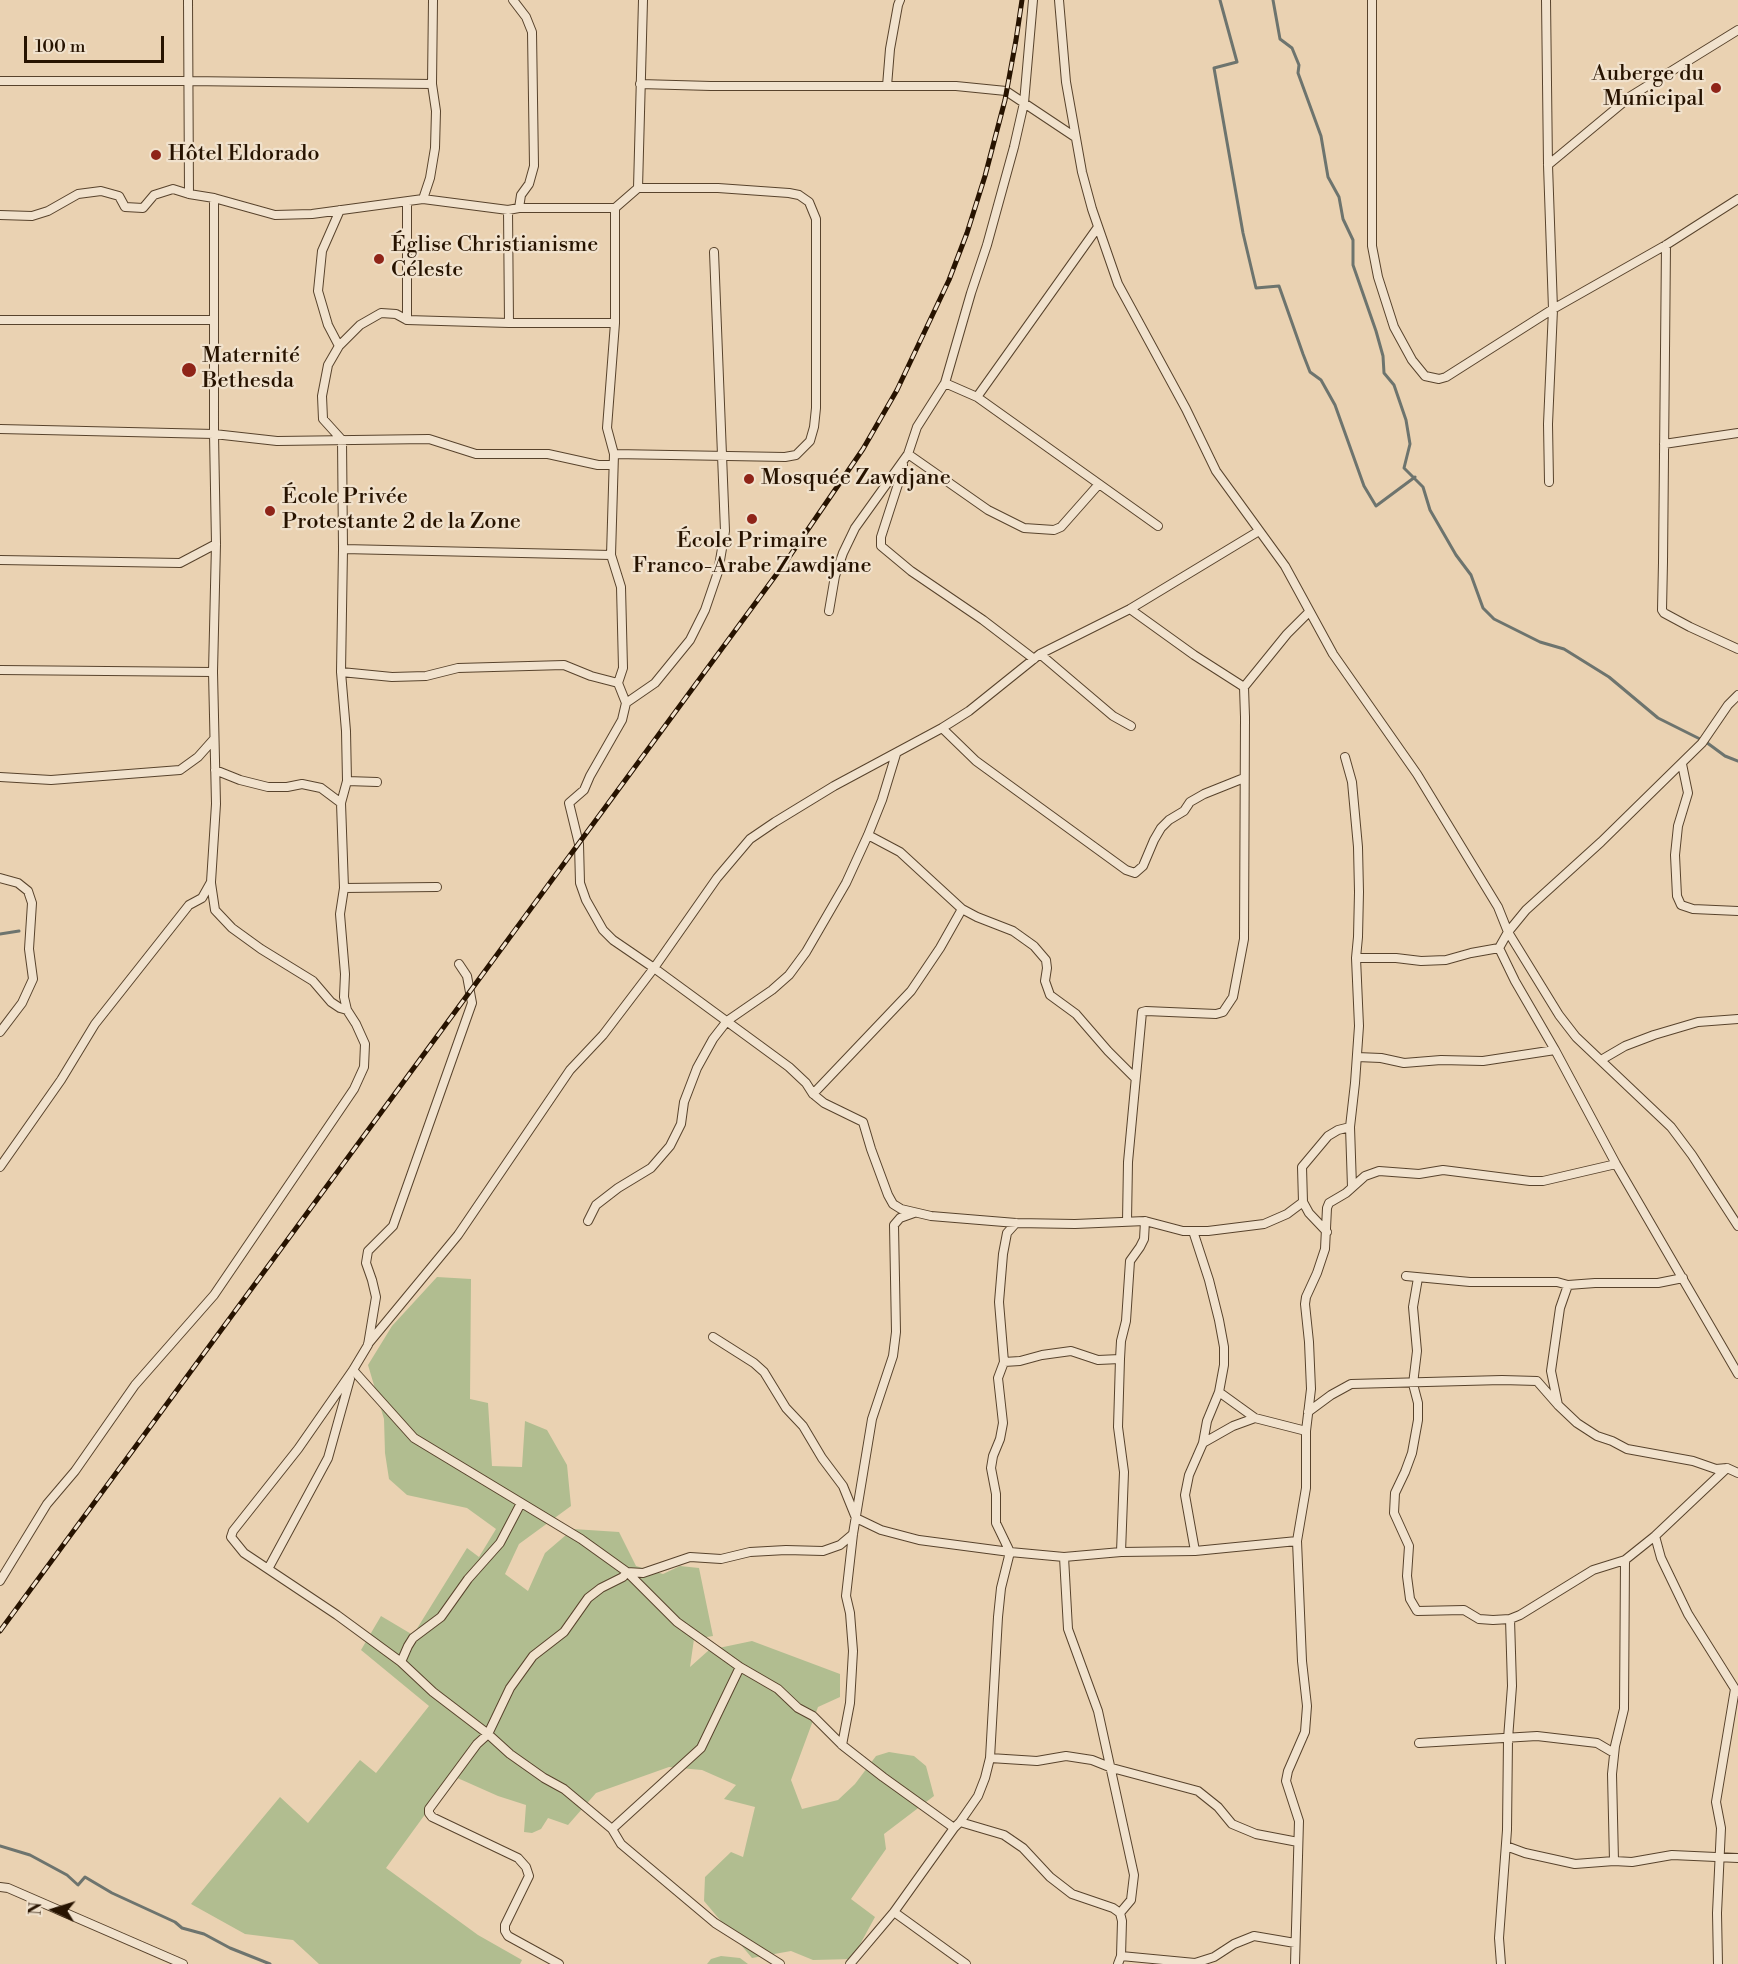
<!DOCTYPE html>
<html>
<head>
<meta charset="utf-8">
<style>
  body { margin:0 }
  #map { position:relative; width:1738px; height:1964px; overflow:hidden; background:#ead2b2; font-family:"Libre Bodoni",serif }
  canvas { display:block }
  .north { position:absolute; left:24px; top:1880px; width:60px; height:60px; -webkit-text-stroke:4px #f1e2cd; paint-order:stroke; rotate:274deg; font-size:16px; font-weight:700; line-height:24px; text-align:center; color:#271300 }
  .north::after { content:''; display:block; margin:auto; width:21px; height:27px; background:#271300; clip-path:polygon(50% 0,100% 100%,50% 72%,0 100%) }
  .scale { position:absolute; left:24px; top:36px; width:140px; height:27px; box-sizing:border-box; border:3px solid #271300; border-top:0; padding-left:8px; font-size:18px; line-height:21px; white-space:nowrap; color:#271300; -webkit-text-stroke:4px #f1e2cd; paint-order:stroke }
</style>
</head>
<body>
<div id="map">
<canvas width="1738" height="1964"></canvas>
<div class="north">N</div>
<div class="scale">100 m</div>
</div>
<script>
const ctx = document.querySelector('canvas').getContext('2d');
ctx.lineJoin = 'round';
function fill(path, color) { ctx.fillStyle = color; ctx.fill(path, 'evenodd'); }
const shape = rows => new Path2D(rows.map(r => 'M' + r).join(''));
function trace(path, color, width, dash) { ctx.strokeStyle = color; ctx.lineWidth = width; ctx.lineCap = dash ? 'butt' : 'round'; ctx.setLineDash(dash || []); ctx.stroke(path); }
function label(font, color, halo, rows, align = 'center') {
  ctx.font = font + ' "Libre Bodoni",serif'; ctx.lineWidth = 4.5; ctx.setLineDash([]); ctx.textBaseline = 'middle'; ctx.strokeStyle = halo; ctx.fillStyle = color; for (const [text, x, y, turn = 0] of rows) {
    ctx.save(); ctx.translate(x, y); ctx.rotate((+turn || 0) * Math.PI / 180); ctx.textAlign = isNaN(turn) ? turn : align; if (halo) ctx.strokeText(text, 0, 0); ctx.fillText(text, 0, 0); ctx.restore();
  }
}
fill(shape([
  [437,1277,471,1279,470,1399,488,1403,492,1466,522,1467,525,1421,547,1430,567,1465,571,1506,519,1544,505,1574,528,1591,545,1553,573,1529,619,1532,636,1566,663,1574,680,1566,699,1568,713,1636,694,1639,690,1667,709,1650,752,1641,840,1674,840,1697,818,1707,791,1780,802,1809,838,1800,855,1784,876,1756,889,1752,914,1756,926,1766,934,1796,884,1834,886,1849,851,1899,875,1917,852,1959,813,1960,791,1951,752,1958,704,1901,705,1877,731,1852,743,1857,755,1807,724,1799,736,1785,702,1770,669,1767,596,1793,568,1825,548,1818,541,1829,532,1833,524,1832,526,1805,498,1796,453,1776,386,1868,478,1935,522,1960,520,1964,319,1964,293,1940,245,1934,191,1904,280,1797,308,1823,360,1760,376,1773,429,1706,361,1650,381,1616,413,1635,467,1548,479,1557,496,1529,467,1508,407,1495,389,1479,385,1453,384,1419,368,1365,392,1326],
  [721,1956,740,1958,748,1964,707,1964,711,1959]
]), '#b1bd90');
trace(shape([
  [1220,0,1237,62,1214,68,1243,233,1256,288,1279,286,1303,354,1310,372,1321,380,1335,405,1364,486,1376,506,1415,477],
  [1273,0,1280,39,1292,48,1299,65,1298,73,1321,136,1328,177,1339,197,1343,219,1353,240,1353,265,1376,331,1383,356,1384,373,1394,385,1406,420,1410,444,1404,468,1423,487,1430,510,1456,555,1471,575,1483,608,1494,619,1540,642,1564,649,1609,677,1658,718,1706,742,1725,756,1738,761],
  [0,934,19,931],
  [0,1846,30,1855,67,1875,78,1885,85,1877,112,1893,175,1922,182,1928,204,1934,230,1948,270,1964]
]), '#6d746e', 3);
const street = shape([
  [188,0,189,194],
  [513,0,526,17,532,32,534,166,529,184,521,195,519,208],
  [1059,0,1066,82,1082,172,1092,209,1118,284,1186,409,1216,471,1285,566,1333,654,1417,774,1498,907,1508,932,1559,1015,1576,1037,1671,1127,1692,1155,1738,1226],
  [1372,0,1372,246,1378,277,1394,327,1412,360,1425,376,1439,379,1446,377,1553,309,1666,245,1738,199],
  [1546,0,1548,165,1553,309,1548,424,1549,482],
  [0,81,187,81,432,84],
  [640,84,711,86,956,86,1006,91,1075,137],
  [887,86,890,49,898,5,900,0],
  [1548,165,1631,96,1738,30],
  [638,188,643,0],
  [423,199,430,178,435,148,436,111,432,84,433,0],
  [407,202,407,320],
  [615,208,615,323,607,428,614,454,611,555,621,587,623,668,618,683,626,703,622,720,590,776,584,790,569,803,579,844,580,883,586,900,603,930,613,940,654,968,789,1067,806,1083,813,1094,824,1103,863,1122,871,1149,888,1195,893,1204,901,1209,931,1216,1016,1223,1075,1224,1145,1221,1183,1231,1208,1231,1264,1224,1287,1214,1303,1202],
  [508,210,509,323],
  [0,215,32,216,48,211,78,194,101,191,119,196,125,207,143,208,154,195,173,189,189,194,214,198,275,215,312,214,423,199,508,210,519,208,615,208,638,188,718,188,789,193,799,195,809,202,816,219,816,408,814,427,810,441,796,455,785,457,614,454],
  [1666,245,1663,562,1662,610,1664,613,1690,627,1738,649],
  [0,320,214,320],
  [339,346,360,325,381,313,396,314,407,320,509,323,615,323],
  [945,383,977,397,1158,526],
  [977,397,1098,227],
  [0,429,214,434,277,441,429,439,476,454,548,454,598,465,613,465],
  [1664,444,1738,433],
  [908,454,988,510,1024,528,1054,530,1061,527,1099,484],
  [903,465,901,475,881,537,881,546,911,571,983,620,1034,659],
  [343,549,611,555],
  [0,560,180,563,216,544],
  [1130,609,1194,655,1244,687],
  [829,611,835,576,843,553,855,528,908,454,917,427,945,383,971,293,987,245,1014,147,1024,103,1033,0],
  [1040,654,1113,716,1131,726],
  [0,670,213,672],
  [341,672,392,677,426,676,458,668,564,665,591,676,618,683],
  [1738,695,1728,705,1702,743,1601,842,1526,910,1508,932,1499,948,1515,981,1555,1050,1616,1164,1738,1374],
  [626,703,655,683,690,640,705,610,718,572,725,531,714,252],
  [942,728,976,761,1126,870,1135,873,1143,866,1154,840,1161,828,1169,820,1184,811,1190,802,1204,794,1244,778],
  [1345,757,1352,782,1358,847,1359,892,1358,937,1356,958,1359,1026,1355,1083,1350,1127,1352,1187],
  [1682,764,1688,793,1678,826,1675,855,1677,896,1681,905,1693,909,1738,911],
  [215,770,240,780,268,787,287,787,302,784,321,788,341,803],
  [0,777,51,780,180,770,198,757,214,739],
  [347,781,377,782],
  [868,835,900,852,962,909,977,917,1013,931,1034,946,1046,960,1047,968,1045,981,1050,995,1076,1014,1108,1051,1135,1078],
  [0,878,18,883,28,891,32,903,29,949,33,979,22,1003,0,1032],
  [211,883,215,910,232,928,261,949,313,981,331,1002,340,1008,347,1010],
  [344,888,437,887],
  [1356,958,1396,958,1421,961,1446,960,1471,953,1499,948],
  [459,964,467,976,472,1003,393,1226,368,1251,366,1263,372,1280,376,1297,368,1345,353,1370,298,1449,233,1531,231,1537,244,1553,337,1615,401,1662,433,1692,488,1734,510,1754,544,1778,564,1789,612,1829,621,1844,715,1923,780,1964],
  [1357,1057,1381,1058,1404,1063,1441,1060,1483,1061,1555,1050],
  [1601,1060,1625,1046,1654,1035,1698,1022,1738,1019],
  [813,1094,911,991,940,948,962,909],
  [0,1167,61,1080,95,1024,189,905,202,898,211,882,216,804,213,672,216,544,214,434,214,198],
  [588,1221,596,1205,618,1188,651,1168,670,1146,681,1124,684,1102,697,1068,713,1039,727,1021,772,990,789,975,806,952,846,883,868,835,882,800,896,754],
  [1127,1221,1128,1162,1142,1012,1146,1011,1216,1014,1223,1012,1233,997,1244,939,1245,717,1244,687,1287,634,1309,612],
  [1327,1232,1309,1213,1303,1202,1302,1167,1328,1136,1338,1130,1350,1127],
  [1406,1276,1470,1282,1557,1282,1568,1285,1595,1283,1658,1283,1683,1278],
  [1418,1278,1413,1307,1417,1351,1413,1384,1418,1403,1418,1420,1412,1453,1405,1472,1395,1493,1394,1513,1409,1546,1407,1576,1410,1599,1417,1611,1464,1610,1479,1619,1493,1620,1510,1619,1520,1615,1593,1570,1625,1560,1655,1536,1727,1468],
  [713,1337,754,1363,764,1372,786,1408,803,1426,822,1458,843,1486,856,1518,881,1530,919,1540,1010,1552],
  [368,1344,458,1235,570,1070,603,1035,654,968,717,878,750,839,775,822,834,786,942,728,969,711,1040,654,1130,609,1259,531],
  [1004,1362,1020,1361,1042,1355,1071,1351,1098,1360,1120,1359],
  [353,1370,414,1438,581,1539,627,1572,643,1573,690,1557,721,1559,750,1552,786,1550,823,1551,840,1545,853,1534],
  [1219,1392,1255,1418,1306,1431],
  [1558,1405,1551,1371,1560,1308,1568,1285],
  [1308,1412,1331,1395,1351,1384,1502,1380,1537,1381,1558,1405,1577,1423,1597,1436,1612,1441,1627,1449,1693,1461,1716,1469,1727,1468,1738,1473],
  [1203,1443,1233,1426,1255,1418],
  [1655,1536,1661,1558,1688,1614,1737,1692],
  [1195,1551,1297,1541],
  [1010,1552,996,1523,996,1494,991,1468,993,1456,1000,1439,1003,1423,998,1378,1004,1362,999,1302,1003,1254,1007,1233,1016,1223],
  [1121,1552,1124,1472,1118,1427,1120,1359,1121,1341,1126,1321,1130,1261,1140,1247,1144,1239,1145,1221],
  [1064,1557,1068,1629,1098,1711,1134,1875,1131,1900,1120,1913],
  [268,1569,328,1458,350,1379],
  [0,1581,47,1504,75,1471,135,1385,214,1295,354,1089,364,1067,365,1044,356,1024,347,1010,344,997,345,974,340,914,344,888,341,803,347,781,346,731,341,672,343,549,342,440,323,419,322,396,328,365,339,346,328,325,318,291,322,251,340,210],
  [401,1662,408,1646,413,1638,441,1617,468,1579,500,1543,521,1503],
  [1419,1743,1537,1736,1597,1743,1614,1753],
  [842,1745,850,1703,853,1651,850,1613,846,1596,853,1534,872,1419,893,1356,896,1332,894,1225,900,1218,914,1213],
  [990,1758,1037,1761,1066,1756,1092,1760,1112,1768,1198,1791,1218,1807,1232,1824,1256,1834,1298,1842],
  [960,1822,1004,1835,1023,1848,1050,1877,1072,1894,1113,1908,1120,1913,1122,1921,1121,1956,1118,1964],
  [612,1829,701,1748,740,1667,778,1689,798,1708,813,1716,842,1745,883,1777,954,1828],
  [1506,1846,1525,1853,1575,1864,1614,1861,1632,1862,1672,1855,1738,1858],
  [1614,1861,1612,1774,1615,1746,1624,1709,1625,1560],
  [0,1887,8,1888,183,1964],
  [894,1912,966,1964],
  [1121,1956,1195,1963,1214,1957,1234,1944,1254,1936,1295,1943],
  [559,1964,508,1936,505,1931,505,1925,529,1876,526,1867,518,1858,432,1817,429,1813,429,1809,477,1744,488,1734,510,1688,533,1656,564,1632,588,1598,601,1588,623,1577,627,1572,677,1622,740,1667],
  [850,1964,894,1912,954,1828,960,1822,978,1796,985,1778,990,1758,998,1617,1001,1588,1010,1552,1064,1557,1121,1552,1195,1551,1185,1495,1189,1475,1203,1443,1207,1421,1219,1392,1224,1365,1224,1347,1219,1320,1209,1280,1193,1231],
  [1295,1964,1299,1821,1286,1781,1288,1771,1305,1732,1307,1706,1302,1661,1297,1541,1306,1488,1306,1431,1311,1389,1309,1342,1305,1304,1306,1297,1317,1273,1325,1249,1327,1208,1329,1203,1346,1193,1365,1176,1379,1171,1419,1174,1443,1170,1530,1181,1543,1181,1616,1164],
  [1501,1964,1499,1938,1507,1830,1508,1739,1512,1686,1510,1619],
  [1718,1964,1717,1913,1721,1828,1716,1802,1735,1689]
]);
trace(street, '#58432c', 10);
trace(street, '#f1e2cd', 8);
const rail = shape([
  [0,1631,787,560,863,449,897,390,949,280,967,233,985,176,1005,100,1016,40,1022,0]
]);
trace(rail, '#271300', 5);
trace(rail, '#f1e2cd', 3, [9]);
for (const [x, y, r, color] of [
  [1716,88,6,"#8f2418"],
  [156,155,6,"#8f2418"],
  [379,259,6,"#8f2418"],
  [189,370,8,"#8f2418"],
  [749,479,6,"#8f2418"],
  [270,511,6,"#8f2418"],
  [752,519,6,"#8f2418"]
]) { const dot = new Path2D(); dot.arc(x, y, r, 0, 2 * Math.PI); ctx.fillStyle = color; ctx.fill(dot); trace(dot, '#f1e2cd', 2); }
label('22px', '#271300', '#f1e2cd', [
  ["Auberge du",1704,75,"right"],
  ["Municipal",1704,100,"right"],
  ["Hôtel Eldorado",168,155],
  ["Église Christianisme",391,246],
  ["Céleste",391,271],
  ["Maternité",202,357],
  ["Bethesda",202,382],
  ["Mosquée Zawdjane",761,479],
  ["École Privée",282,498],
  ["Protestante 2 de la Zone",282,523],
  ["École Primaire",752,542,"center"],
  ["Franco-Arabe Zawdjane",752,567,"center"]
], 'left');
</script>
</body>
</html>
